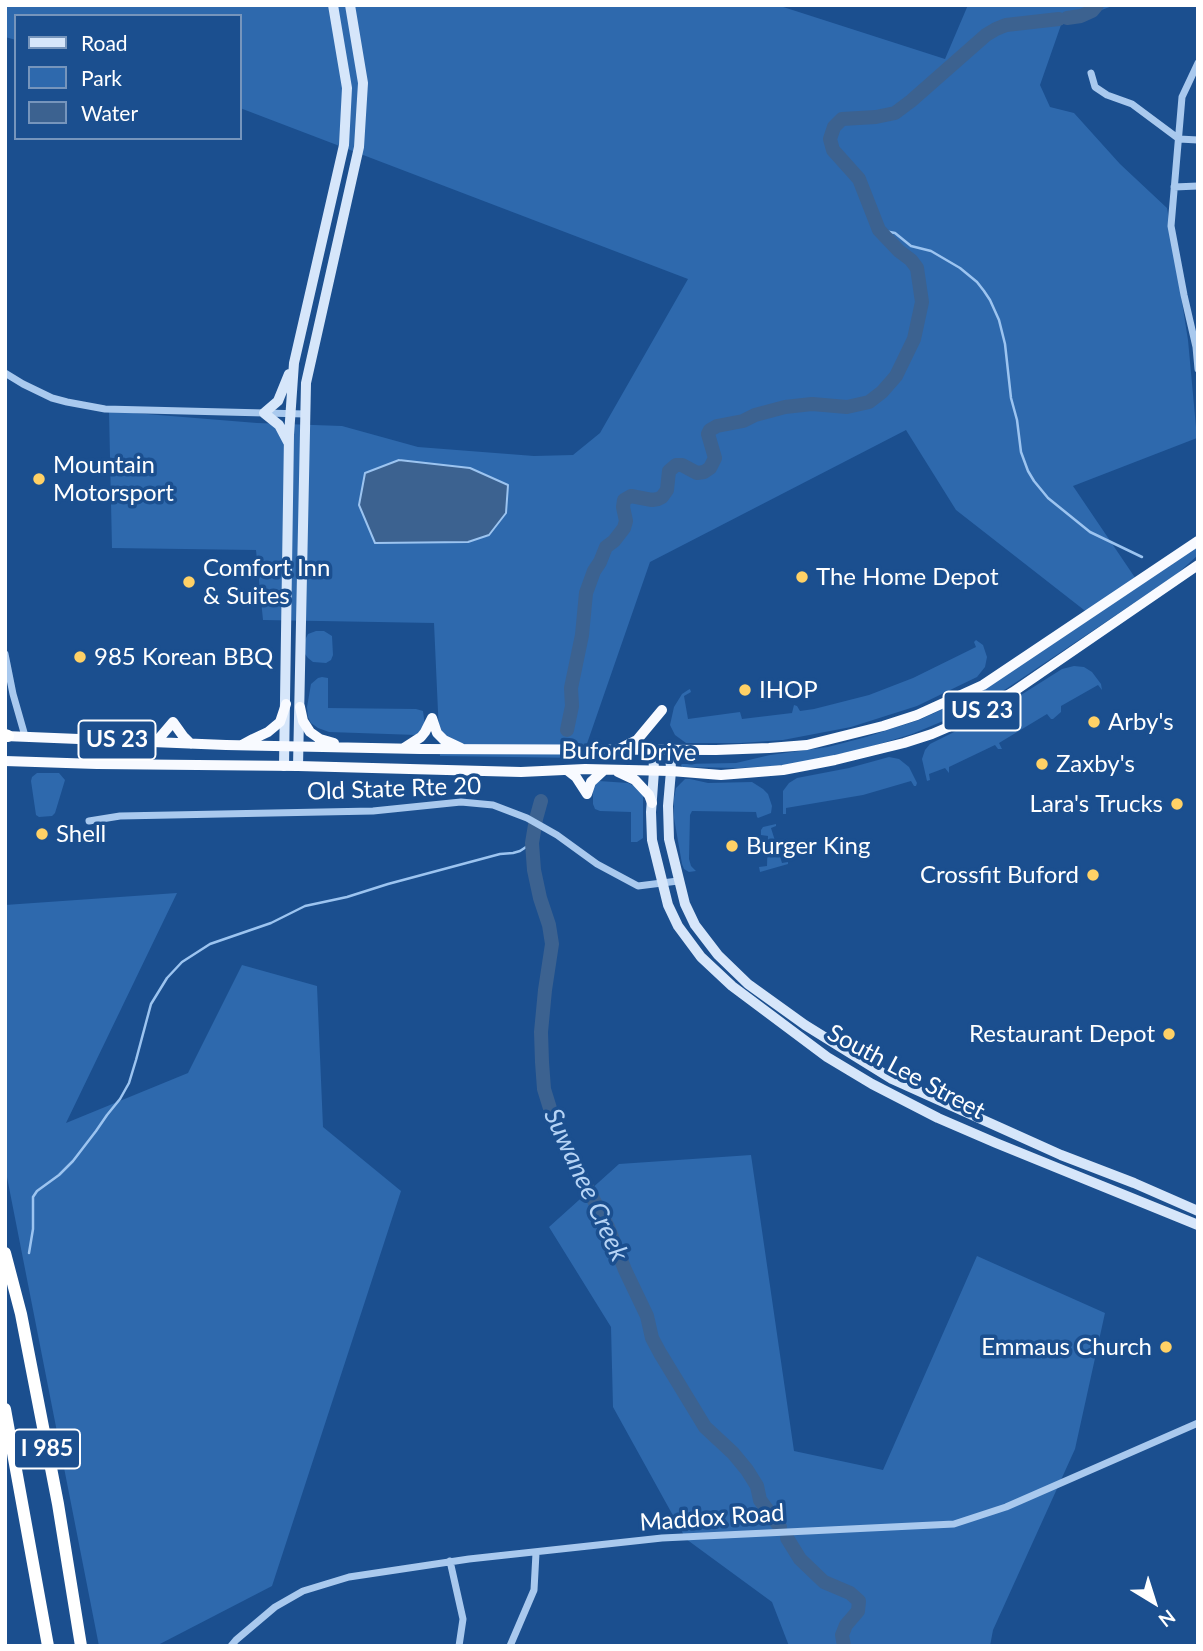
<!DOCTYPE html>
<html>
<head>
<meta charset="utf-8">
<style>
  body { margin:0 }
  #map { position:relative; width:1203px; height:1651px; overflow:hidden; background:#1b4f8f; font-family:Lato,sans-serif }
  canvas { display:block }
  .frame { position:absolute; inset:0; border:7px solid #fff; pointer-events:none }
  .legend { position:absolute; left:14px; top:14px; width:228px; height:126px; box-sizing:border-box; background:#1b4f8f; border:2px solid #7695bc; margin:0; padding:9px 12px; list-style:none; font-size:21px; color:#fff }
  .legend li { display:flex; align-items:center; gap:14px; height:35px }
  .legend b { width:35px; border:2px solid #7695bc }
  .north { position:absolute; left:1119px; top:1567px; width:70px; height:70px; -webkit-text-stroke:5px #1b4f8f; paint-order:stroke; rotate:142deg; font-size:19px; font-weight:700; line-height:28px; text-align:center; color:#fff }
  .north::after { content:''; display:block; margin:auto; width:24px; height:32px; background:#fff; clip-path:polygon(50% 0,100% 100%,50% 72%,0 100%) }
</style>
</head>
<body>
<div id="map">
<canvas width="1203" height="1651"></canvas>
<div class="frame"></div>
<ul class="legend">
<li><b style="height:9px;background:#d6e6fa"></b>Road</li>
<li><b style="height:19px;background:#2e69ad"></b>Park</li>
<li><b style="height:19px;background:#3c6290"></b>Water</li>
</ul>
<div class="north">N</div>
</div>
<script>
const ctx = document.querySelector('canvas').getContext('2d');
ctx.lineJoin = 'round';
function fill(path, color) { ctx.fillStyle = color; ctx.fill(path, 'evenodd'); }
const shape = rows => new Path2D(rows.map(r => 'M' + r).join(''));
function trace(path, color, width, dash) { ctx.strokeStyle = color; ctx.lineWidth = width; ctx.lineCap = dash ? 'butt' : 'round'; ctx.setLineDash(dash || []); ctx.stroke(path); }
function label(font, color, halo, rows, align = 'center') {
  ctx.font = font + ' Lato,sans-serif'; ctx.lineWidth = 7; ctx.setLineDash([]); ctx.textBaseline = 'middle'; ctx.strokeStyle = halo; ctx.fillStyle = color; for (const [text, x, y, turn = 0] of rows) {
    ctx.save(); ctx.translate(x, y); ctx.rotate((+turn || 0) * Math.PI / 180); ctx.textAlign = isNaN(turn) ? turn : align; if (halo) ctx.strokeText(text, 0, 0); ctx.fillText(text, 0, 0); ctx.restore();
  }
}
fill(shape([
  [5,5,777,5,945,59,968,5,1115,5,1061,25,1040,85,1050,107,1074,113,1120,164,1167,208,1188,340,1197,438,1073,486,1140,585,1198,546,1198,555,1177,574,1006,689,948,719,912,734,860,750,788,765,739,768,682,767,681,765,682,764,736,763,770,755,828,747,866,737,919,720,956,703,990,685,1093,617,956,510,906,430,650,562,582,758,440,756,434,623,263,620,256,550,112,548,109,411,257,423,342,426,418,447,534,456,573,455,600,433,688,279,240,108,240,16,16,16,16,40,5,37],
  [316,631,324,631,332,636,333,655,331,660,326,663,313,662,308,658,305,654,305,640,308,634],
  [976,640,983,645,987,657,985,667,977,677,917,706,851,727,783,740,741,743,686,743,675,735,670,725,674,707,682,694,688,690,690,689,691,692,684,696,688,719,740,712,742,719,792,713,794,705,797,706,800,711,814,709,869,695,913,678,976,647,974,642],
  [1074,666,1084,667,1092,672,1101,684,1102,690,1098,685,1061,706,1061,712,1053,719,1051,719,1047,714,999,743,1002,749,998,749,995,745,949,767,949,773,945,768,929,774,930,780,927,781,922,759,925,750,930,744,994,712,1062,669],
  [322,677,328,678,328,708,416,709,423,711,425,726,417,735,329,732,318,728,311,723,308,717,307,707,311,684,318,678],
  [889,757,899,759,909,767,917,783,916,786,914,786,911,781,863,795,786,808,786,814,783,814,783,791,789,783,797,778,849,768],
  [37,773,59,773,65,780,55,813,52,816,39,817,36,815,31,781,32,777],
  [685,779,690,779,708,783,752,782,763,789,768,794,772,806,771,813,758,818,757,817,756,812,692,811,690,815,689,859,691,866,696,871,689,872,684,869,682,864,674,818,674,798,676,788],
  [599,781,628,783,635,786,643,794,643,838,637,842,631,842,631,812,600,811,595,809,593,804,593,786],
  [776,824,776,826,771,828,782,863,788,862,788,864,760,872,759,867,767,866,768,836,761,835,761,830,763,827],
  [177,893,66,1123,188,1073,242,965,317,986,323,1127,401,1191,272,1586,156,1646,99,1646,5,1167,5,905],
  [751,1155,794,1451,883,1470,977,1256,1105,1313,1075,1449,993,1630,990,1646,789,1646,772,1602,686,1539,613,1407,611,1327,549,1227,619,1164]
]), '#2e69ad');
const water = shape([
  [399,460,470,468,508,485,506,513,489,535,468,542,375,543,359,505,365,473,399,460]
]);
fill(water, '#3c6290');
trace(water, '#9cc4f0', 2);
trace(shape([
  [879,230,895,233,911,246,931,251,960,268,977,282,984,291,990,300,999,320,1005,344,1011,398,1017,420,1021,452,1028,471,1034,481,1048,498,1090,532,1142,557],
  [29,1253,33,1229,33,1197,37,1191,59,1175,73,1161,96,1131,107,1115,120,1099,129,1083,136,1060,151,1004,167,978,182,962,210,944,271,923,305,906,347,897,388,884,500,854,513,853,520,851,532,843]
]), '#9cc4f0', 2.5);
trace(shape([
  [1067,18,1081,16,1092,11,1097,5],
  [567,730,572,706,571,688,582,635,586,593,594,571,600,562,606,547,614,541,624,528,626,521,623,507,624,500,631,496,652,500,658,499,662,497,667,490,669,471,676,465,682,465,697,473,704,472,710,468,715,458,708,434,710,430,717,426,743,421,755,415,785,407,812,404,847,407,869,402,882,392,896,376,914,339,922,302,917,268,911,260,899,251,879,230,859,179,833,150,830,139,834,127,842,119,876,117,895,113,911,101,986,35,996,29,1006,25,1059,19],
  [541,801,536,819,532,843,534,870,540,898,549,925,552,944,545,990,541,1032,542,1062,544,1089,557,1131,608,1227,625,1270,647,1316,652,1338,660,1353,705,1427,733,1453,747,1470,757,1486,760,1500,780,1527],
  [787,1538,800,1559,824,1582,850,1593,859,1601,858,1611,846,1625,842,1635,844,1646]
]), '#3c6290', 14);
trace(shape([
  [1198,63,1182,97,1171,226,1184,295,1196,347,1198,369],
  [1091,73,1095,87,1107,95,1132,104,1179,139],
  [1179,139,1198,140],
  [1174,187,1198,186],
  [5,373,23,384,52,398,67,402,105,409,305,414],
  [5,654,13,694,25,736],
  [89,821,120,816,373,811,461,802,493,805,527,818,557,835,597,864,638,886,678,881],
  [450,1561,463,1619,459,1646],
  [231,1646,236,1640,275,1607,303,1591,349,1577,469,1559,662,1538,954,1524,1006,1507,1198,1423],
  [510,1646,534,1590,536,1553]
]), '#a9c9ee', 7);
trace(shape([
  [288,442,279,425,264,413,278,401,289,374],
  [670,748,671,771,668,806,669,839,685,904,695,925,718,955,748,984,805,1025,892,1079,1061,1155,1134,1183,1198,1211],
  [653,749,654,771,651,812,652,840,668,905,678,926,701,957,732,986,827,1057,872,1084,938,1118,996,1143,1198,1225],
  [284,766,289,435,294,363,344,145,347,88,333,5],
  [298,766,306,383,359,147,363,83,350,5]
]), '#d6e6fa', 10);
trace(shape([
  [300,707,303,721,310,732,320,739,334,743],
  [432,718,437,733,444,740,461,748],
  [5,736,226,745,420,749,716,750,769,748,807,745,883,726,917,715,983,685,1198,541],
  [156,742,173,722,183,736,191,744],
  [242,745,253,739,268,732,280,722,286,704],
  [404,748,421,737,425,732,432,718],
  [621,748,637,740,662,710],
  [5,761,97,764,298,766,521,772,585,769,671,771,721,775,783,770,835,760,904,743,932,734,974,716,1013,692,1198,565],
  [567,770,576,777,587,794],
  [618,772,635,780,649,795,652,803],
  [587,794,591,782,604,770]
]), '#f8faff', 10);
trace(shape([
  [5,735,8,736],
  [5,1253,21,1314,58,1504,81,1646],
  [5,1409,48,1646]
]), '#fff', 12);
for (const [x, y, r, color] of [
  [39,479,7,"#ffd166"],
  [802,577,7,"#ffd166"],
  [189,582,7,"#ffd166"],
  [80,657,7,"#ffd166"],
  [745,690,7,"#ffd166"],
  [1094,722,7,"#ffd166"],
  [1042,764,7,"#ffd166"],
  [1177,804,7,"#ffd166"],
  [42,834,7,"#ffd166"],
  [732,846,7,"#ffd166"],
  [1093,875,7,"#ffd166"],
  [1169,1034,7,"#ffd166"],
  [1166,1347,7,"#ffd166"]
]) { const dot = new Path2D(); dot.arc(x, y, r, 0, 2 * Math.PI); ctx.fillStyle = color; ctx.fill(dot); trace(dot, '#1b4f8f', 2.5); }
for (const [x, y, w] of [
  [982,711,77],
  [117,740,77],
  [47,1449,66]
]) { const box = new Path2D(); box.roundRect(x - w / 2, y - 19.5, w, 39, 5); ctx.fillStyle = '#1b4f8f'; ctx.fill(box); trace(box, '#fff', 2); }
label('bold 23px', '#fff', null, [
  ["US 23",982,711],
  ["US 23",117,740],
  ["I 985",47,1449]
]);
label('24px', '#fff', '#1b4f8f', [
  ["Mountain",53,465],
  ["Motorsport",53,493],
  ["Comfort Inn",203,568],
  ["& Suites",203,596],
  ["The Home Depot",816,577],
  ["985 Korean BBQ",94,657],
  ["IHOP",759,690],
  ["Arby's",1108,722],
  ["Zaxby's",1056,764],
  ["Lara's Trucks",1163,804,"right"],
  ["Shell",56,834],
  ["Burger King",746,846],
  ["Crossfit Buford",1079,875,"right"],
  ["Restaurant Depot",1155,1034,"right"],
  ["Emmaus Church",1152,1347,"right"]
], 'left');
label('24px', '#fff', '#1b4f8f', [
  ["Buford Drive",629,752,1],
  ["Old State Rte 20",394,789,-2],
  ["South Lee Street",906,1072,28],
  ["Maddox Road",712,1518,-4]
]);
label('italic 26px', '#b5d3f5', '#1b4f8f', [
  ["Suwanee Creek",586,1185,65]
]);
</script>
</body>
</html>
